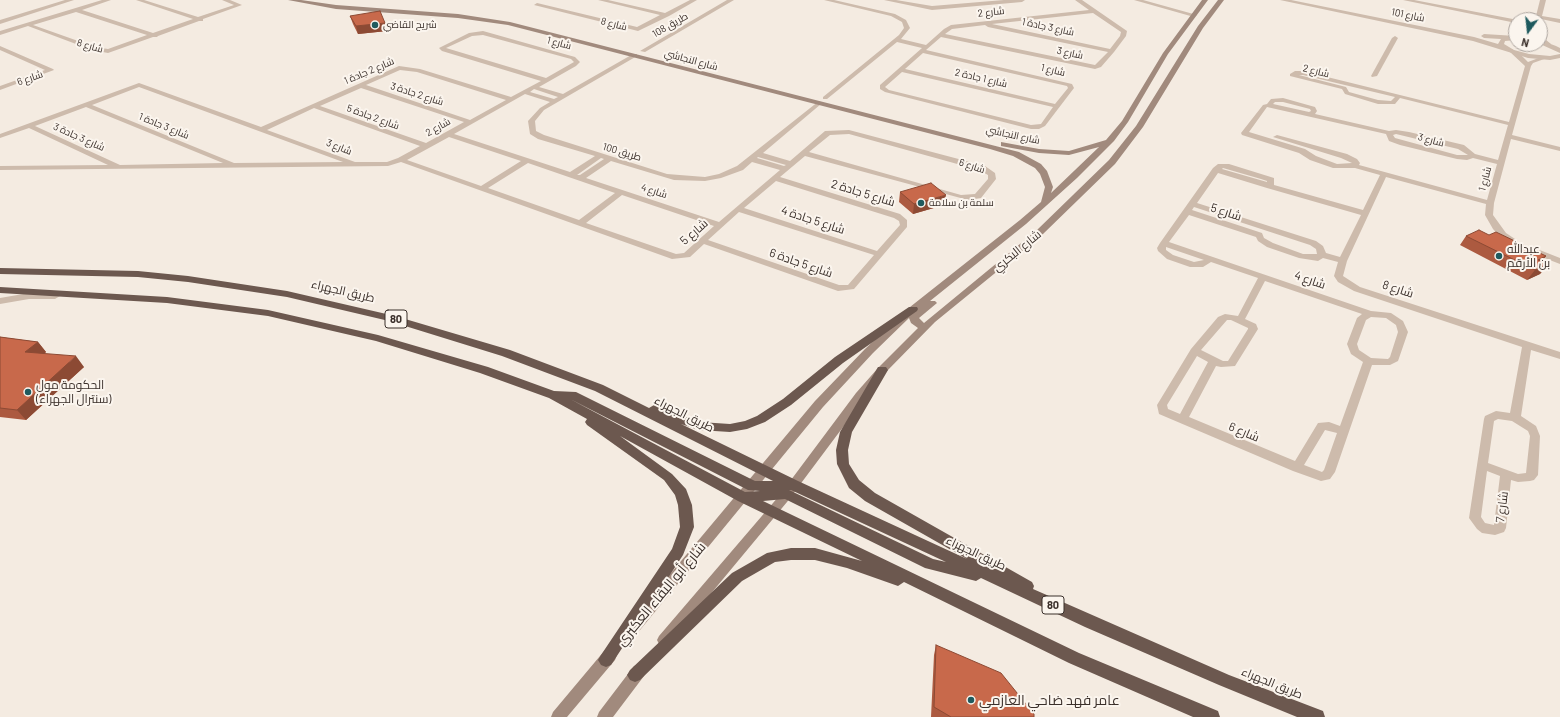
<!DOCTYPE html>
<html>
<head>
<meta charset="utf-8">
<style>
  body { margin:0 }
  #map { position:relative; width:1560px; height:717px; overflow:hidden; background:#f4ebe1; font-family:Barlow,sans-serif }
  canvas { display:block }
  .north { position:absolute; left:1508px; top:12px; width:40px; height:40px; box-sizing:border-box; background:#fbf5ee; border:1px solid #aea6a0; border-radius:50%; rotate:195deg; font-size:11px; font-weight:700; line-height:16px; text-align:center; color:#3b302b }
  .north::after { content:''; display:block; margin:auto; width:14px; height:18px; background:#1f5a5e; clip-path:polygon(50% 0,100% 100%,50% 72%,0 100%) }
</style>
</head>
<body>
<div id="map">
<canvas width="1560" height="717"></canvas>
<div class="north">N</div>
</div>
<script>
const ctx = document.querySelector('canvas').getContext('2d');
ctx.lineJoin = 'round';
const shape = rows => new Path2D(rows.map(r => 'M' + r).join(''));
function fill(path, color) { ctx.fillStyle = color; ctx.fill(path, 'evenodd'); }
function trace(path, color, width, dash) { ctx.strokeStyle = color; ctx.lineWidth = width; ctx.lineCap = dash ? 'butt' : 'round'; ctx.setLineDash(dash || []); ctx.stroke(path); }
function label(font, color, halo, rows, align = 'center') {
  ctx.font = font + ' Barlow,Cairo,sans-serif'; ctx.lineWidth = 4; ctx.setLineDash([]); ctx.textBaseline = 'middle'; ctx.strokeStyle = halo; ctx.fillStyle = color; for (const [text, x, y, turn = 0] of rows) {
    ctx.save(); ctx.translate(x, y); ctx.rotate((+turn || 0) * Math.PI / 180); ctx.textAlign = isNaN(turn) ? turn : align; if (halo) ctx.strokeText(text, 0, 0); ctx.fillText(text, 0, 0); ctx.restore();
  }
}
fill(shape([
  [1395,36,1398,38,1377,76,1372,77,1371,76,1392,38,1395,36]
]), '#cdbbac');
fill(shape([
  [65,0,74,0,0,24,0,20,65,0],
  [102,0,111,0,82,10,153,33,193,19,136,0,144,0,198,17,234,5,222,0,230,0,242,5,203,19,203,21,199,21,158,36,157,37,153,37,108,53,92,50,28,26,0,35,0,31,102,0],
  [76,12,147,35,108,49,95,47,33,25,76,12],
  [598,0,608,0,665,13,690,0,697,0,669,16,638,31,534,5,537,3,637,27,660,15,598,0],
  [727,0,734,0,645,52,640,51,727,0],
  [824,0,834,0,895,14,906,20,910,28,901,39,926,45,944,29,951,25,1089,10,1075,0,1082,0,1127,31,1126,36,1114,52,1101,67,1095,69,941,37,926,50,1072,84,1074,88,1045,126,1039,129,1031,129,885,92,880,89,880,85,922,48,897,42,827,99,823,99,823,97,899,35,904,28,902,22,891,16,824,0],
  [1093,13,1121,32,1120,36,1110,49,992,24,1093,13],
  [985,25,988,27,1108,52,1095,65,945,34,952,29,985,25],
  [923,53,1067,86,1068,88,1055,104,905,69,923,53],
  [902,72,1053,107,1041,124,1031,125,889,90,885,87,902,72],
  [884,0,896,0,932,6,1004,0,1025,0,1022,2,932,10,884,0],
  [1134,0,1143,0,1197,15,1194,17,1134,0],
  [1403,0,1414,0,1518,20,1516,20,1516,23,1403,0],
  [1540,0,1546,0,1542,16,1560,19,1560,23,1541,19,1540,21,1535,20,1540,0],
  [483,31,575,57,580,62,576,66,539,87,563,94,633,54,637,54,637,56,544,110,535,121,536,131,544,135,667,174,705,177,719,174,737,166,819,101,822,103,821,104,763,153,790,161,825,131,849,130,985,166,995,173,996,179,981,198,968,200,805,156,780,177,900,214,907,220,907,227,854,289,838,291,704,244,690,257,672,259,401,162,388,166,0,170,0,166,108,165,29,128,0,138,0,134,139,83,261,127,399,66,420,69,511,97,541,81,442,51,439,48,469,33,483,31],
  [483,35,571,59,574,62,546,78,446,48,472,36,483,35],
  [400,70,417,72,506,100,470,120,366,85,400,70],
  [139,87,343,162,234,163,92,105,139,87],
  [361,88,464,122,426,143,320,106,361,88],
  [534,89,558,97,554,99,530,92,534,89],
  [525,94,550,102,540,108,528,121,530,134,538,139,595,156,570,172,454,134,525,94],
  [86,107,223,163,120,165,35,126,86,107],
  [314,108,420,146,398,158,387,162,355,162,267,130,314,108],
  [849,134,979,170,988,175,988,179,975,194,961,195,809,152,830,135,849,134],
  [449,137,521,161,481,186,407,160,449,137],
  [758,157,786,165,784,166,757,158,758,157],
  [601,158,604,159,580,175,577,175,601,158],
  [611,161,674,180,705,181,721,178,743,170,752,162,780,170,719,222,586,178,611,161],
  [528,163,615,193,579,220,488,188,528,163],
  [776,181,894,218,899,221,900,225,877,251,744,208,776,181],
  [622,195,714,226,684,253,676,254,586,223,622,195],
  [739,212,874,255,848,285,839,285,708,240,739,212],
  [1540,35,1551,44,1551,46,1547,46,1540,40,1540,35],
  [0,46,53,69,54,70,0,90,0,86,45,70,0,50,0,46],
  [1512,49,1522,56,1528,62,1544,56,1547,58,1533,63,1531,66,1512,135,1560,147,1560,151,1511,139,1494,203,1493,215,1506,233,1518,241,1518,245,1512,245,1500,237,1493,229,1485,215,1486,204,1386,177,1347,261,1343,276,1360,287,1560,352,1560,359,1531,350,1521,416,1536,426,1540,436,1538,475,1534,480,1530,481,1518,482,1511,480,1506,528,1504,532,1495,535,1482,533,1477,529,1469,518,1484,419,1485,416,1496,411,1510,413,1522,347,1354,291,1338,282,1334,276,1338,262,1323,258,1318,261,1299,258,1267,247,1258,241,1256,237,1189,215,1169,242,1371,311,1391,313,1403,321,1408,332,1398,361,1390,365,1372,365,1335,472,1330,479,1321,481,1293,471,1159,414,1157,405,1191,349,1218,317,1225,314,1238,316,1258,278,1211,262,1203,267,1190,267,1167,259,1158,251,1157,248,1160,243,1213,168,1218,164,1229,164,1274,178,1274,185,1363,210,1380,175,1355,168,1333,168,1310,160,1299,153,1242,135,1241,133,1263,105,1267,104,1271,99,1283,98,1315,107,1317,111,1315,114,1389,131,1396,130,1409,132,1464,145,1475,154,1498,160,1508,125,1400,98,1395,104,1378,104,1345,94,1342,89,1290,76,1290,74,1295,71,1303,71,1509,122,1525,66,1510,52,1509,51,1512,49],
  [1299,75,1303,75,1395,97,1391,101,1378,100,1349,92,1346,87,1299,75],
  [1275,102,1283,102,1310,109,1311,111,1309,112,1273,104,1275,102],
  [1267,107,1386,134,1389,141,1400,145,1457,159,1467,160,1473,158,1497,164,1487,200,1359,165,1360,163,1357,159,1347,154,1277,135,1273,137,1341,158,1352,163,1337,164,1316,156,1305,149,1249,132,1267,107],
  [1396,134,1458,149,1468,155,1457,155,1406,141,1395,138,1393,135,1396,134],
  [1223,168,1261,179,1267,181,1267,182,1222,169,1223,168],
  [1218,173,1267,188,1361,215,1340,257,1326,253,1323,246,1316,241,1197,203,1218,173],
  [1194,207,1310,245,1316,249,1317,254,1303,254,1273,243,1264,238,1262,233,1192,210,1194,207],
  [1166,247,1204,260,1194,262,1173,255,1166,250,1166,247],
  [1265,281,1362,314,1357,318,1347,344,1351,354,1363,362,1340,426,1329,422,1318,423,1295,461,1189,417,1216,366,1221,367,1235,366,1258,329,1256,324,1245,319,1265,281],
  [1371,317,1386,318,1396,325,1398,332,1390,357,1388,359,1371,358,1359,350,1357,344,1366,320,1371,317],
  [1227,320,1231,320,1248,328,1248,329,1228,361,1223,361,1201,350,1227,320],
  [1197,356,1208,362,1180,414,1168,409,1167,405,1197,356],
  [1498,419,1512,421,1528,431,1530,436,1526,473,1518,474,1488,463,1494,421,1498,419],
  [1325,430,1337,433,1324,470,1322,472,1304,465,1325,430],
  [1487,471,1500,476,1494,525,1485,523,1481,517,1487,471],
  [1532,247,1560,258,1560,264,1529,252,1528,250,1532,247]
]), '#cdbbac');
fill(shape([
  [1280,0,1291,0,1474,37,1498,44,1501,39,1484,38,1481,36,1484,34,1516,36,1516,40,1505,41,1504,44,1514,50,1529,54,1550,56,1560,54,1560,58,1550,60,1528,58,1473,41,1280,0],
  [1540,40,1556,46,1560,48,1560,53,1540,44,1540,40],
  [29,293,55,293,60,296,55,299,29,299,0,304,0,298,29,293]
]), '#cdbbac');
fill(shape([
  [288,0,301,0,336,5,458,14,510,22,1019,152,1041,164,1047,171,1053,187,1051,193,1099,147,1069,155,1039,153,1001,146,1001,142,1039,149,1069,151,1106,140,1122,121,1163,53,1202,0,1208,0,1168,54,1128,122,1114,141,1077,178,1026,224,930,301,935,301,937,303,919,318,924,323,1037,230,1109,160,1136,126,1198,26,1218,0,1224,0,1203,28,1143,127,1115,164,1043,234,935,322,886,372,864,399,787,502,669,644,664,646,659,644,657,640,659,636,779,496,856,393,878,368,918,328,911,323,909,318,873,353,823,407,640,630,635,632,630,630,628,626,630,622,815,401,865,349,910,307,1020,220,1041,202,1045,187,1040,174,1035,168,1013,156,990,149,508,25,458,18,336,9,288,0],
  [610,649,615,650,617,655,615,660,567,717,551,717,553,712,605,650,610,649],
  [639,664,644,666,646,671,644,676,613,717,597,717,599,712,634,666,639,664]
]), '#a18a7d');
fill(shape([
  [0,268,138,271,188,276,287,291,395,316,510,350,603,385,649,408,654,405,700,422,730,424,745,421,757,416,783,399,835,357,909,307,917,307,918,309,917,311,843,363,791,405,765,422,747,429,730,432,699,430,681,424,798,481,967,559,865,501,849,488,837,464,836,450,840,432,878,367,886,367,888,370,852,432,848,450,849,464,859,480,875,493,1032,582,1034,586,1033,589,1229,675,1323,711,1325,717,1297,717,1219,685,1085,627,981,578,976,581,925,568,785,499,763,501,1079,653,1218,711,1220,717,1193,717,1069,663,904,582,898,586,847,568,815,560,791,560,775,562,742,581,640,680,635,682,630,680,627,675,630,670,732,573,767,553,791,548,815,548,862,561,738,501,620,436,672,474,686,489,692,505,694,527,683,555,611,665,606,667,601,665,598,660,601,655,672,549,680,527,678,505,675,495,664,480,587,425,585,422,587,419,549,398,480,373,376,341,268,316,167,303,0,293,0,287,167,297,268,310,378,335,488,367,554,391,576,392,755,481,773,481,595,391,502,356,389,321,287,297,188,282,138,277,0,274,0,268],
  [570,399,748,490,760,491,745,492,570,399],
  [789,490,791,490,946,562,933,559,789,490]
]), '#6c584f');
fill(shape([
  [350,16,387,31,358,34,353,24],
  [900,192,944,205,913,214,899,202],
  [1489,235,1546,256,1542,261,1548,264,1540,274,1527,280,1460,245,1466,236],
  [0,337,38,342,46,352,44,354,84,367,26,420,0,417],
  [936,645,1034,717,931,717,934,655]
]), '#ac5a40');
fill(shape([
  [385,23,387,31,358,34,356,26],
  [946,195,944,205,913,214,914,204],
  [1546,256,1538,266,1538,260],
  [1548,264,1540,274,1527,280,1535,270],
  [38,342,46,352,33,363,25,352],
  [76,356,84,367,26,420,17,410]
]), '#8c4a34');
const building = shape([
  [380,11,385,23,356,26,350,16,380,11],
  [931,183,946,195,914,204,900,192,931,183],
  [1479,230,1489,235,1496,232,1546,256,1538,260,1548,264,1535,270,1466,236,1479,230],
  [0,337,38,342,25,352,76,356,17,410,0,408,0,337],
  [936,645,1001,673,1034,714,1034,717,951,717,934,707,936,645]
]);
fill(building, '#c8694b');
trace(building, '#8c4a34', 1);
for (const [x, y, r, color] of [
  [375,25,4,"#1f5a5e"],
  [921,203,4,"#1f5a5e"],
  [1499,256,4,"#1f5a5e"],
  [28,392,4,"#1f5a5e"],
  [971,700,4,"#1f5a5e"]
]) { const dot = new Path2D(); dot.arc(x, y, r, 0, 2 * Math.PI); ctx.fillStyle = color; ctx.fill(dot); trace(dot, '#fbf5ee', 1.5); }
label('10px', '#3b302b', '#fbf5ee', [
  ["شارع 2",991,12,-6],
  ["شارع 101",1408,15,11],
  ["شارع 8",614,24,14],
  ["طريق 108",670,25,-30],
  ["شارع 3 جادة 1",1048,27,12],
  ["شارع 1",559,43,15],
  ["شارع 8",90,46,16],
  ["شارع 3",1070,53,12],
  ["شارع النجاشي",691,60,15],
  ["شارع 1",1053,70,13],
  ["شارع 2 جادة 1",369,71,-23],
  ["شارع 2",1316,71,14],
  ["شارع 6",30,78,-19],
  ["شارع 1 جادة 2",981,78,13],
  ["شارع 2 جادة 3",417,94,18],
  ["شارع 2 جادة 5",373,117,20],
  ["شارع 3 جادة 1",164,126,22],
  ["شارع 2",438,127,-29],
  ["شارع النجاشي",1013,135,12],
  ["شارع 3 جادة 3",79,137,24],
  ["شارع 3",1431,140,15],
  ["شارع 3",339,147,21],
  ["طريق 100",622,152,17],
  ["شارع 6",972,166,18],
  ["شارع 1",1485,179,-75],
  ["شارع 4",654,191,18]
]);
label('10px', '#3b302b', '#fbf5ee', [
  ["شريح القاضي",383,25],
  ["سلمة بن سلامة",929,203]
], 'left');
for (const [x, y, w] of [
  [396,319,22],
  [1053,605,22]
]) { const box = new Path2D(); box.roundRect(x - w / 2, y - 9, w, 18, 3); ctx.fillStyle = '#fbf5ee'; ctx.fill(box); trace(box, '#3b302b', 1); }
label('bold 11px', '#3b302b', null, [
  ["80",396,319],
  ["80",1053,605]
]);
label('12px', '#3b302b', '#fbf5ee', [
  ["شارع 5 جادة 2",863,193,17],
  ["شارع 5",1226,212,18],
  ["شارع 5 جادة 4",813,220,18],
  ["شارع 5",694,232,-41],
  ["شارع البكري",1017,251,-39],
  ["شارع 5 جادة 6",801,263,19],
  ["شارع 4",1310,280,19],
  ["شارع 8",1398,289,18],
  ["طريق الجهراء",343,291,13],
  ["طريق الجهراء",684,414,27],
  ["شارع 6",1244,432,23],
  ["شارع 7",1502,507,-83],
  ["طريق الجهراء",976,553,25],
  ["طريق الجهراء",1272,683,22]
]);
label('12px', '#3b302b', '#fbf5ee', [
  ["عبدالله",1507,249],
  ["بن الأرقم",1507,263],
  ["الحكومة مول",36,385],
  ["(سنترال الجهراء)",36,399]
], 'left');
label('14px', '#3b302b', '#fbf5ee', [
  ["شارع أبو البقاء العكبري",661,594,-50]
]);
label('14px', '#3b302b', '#fbf5ee', [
  ["عامر فهد ضاحي العازمي",979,700]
], 'left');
</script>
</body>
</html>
